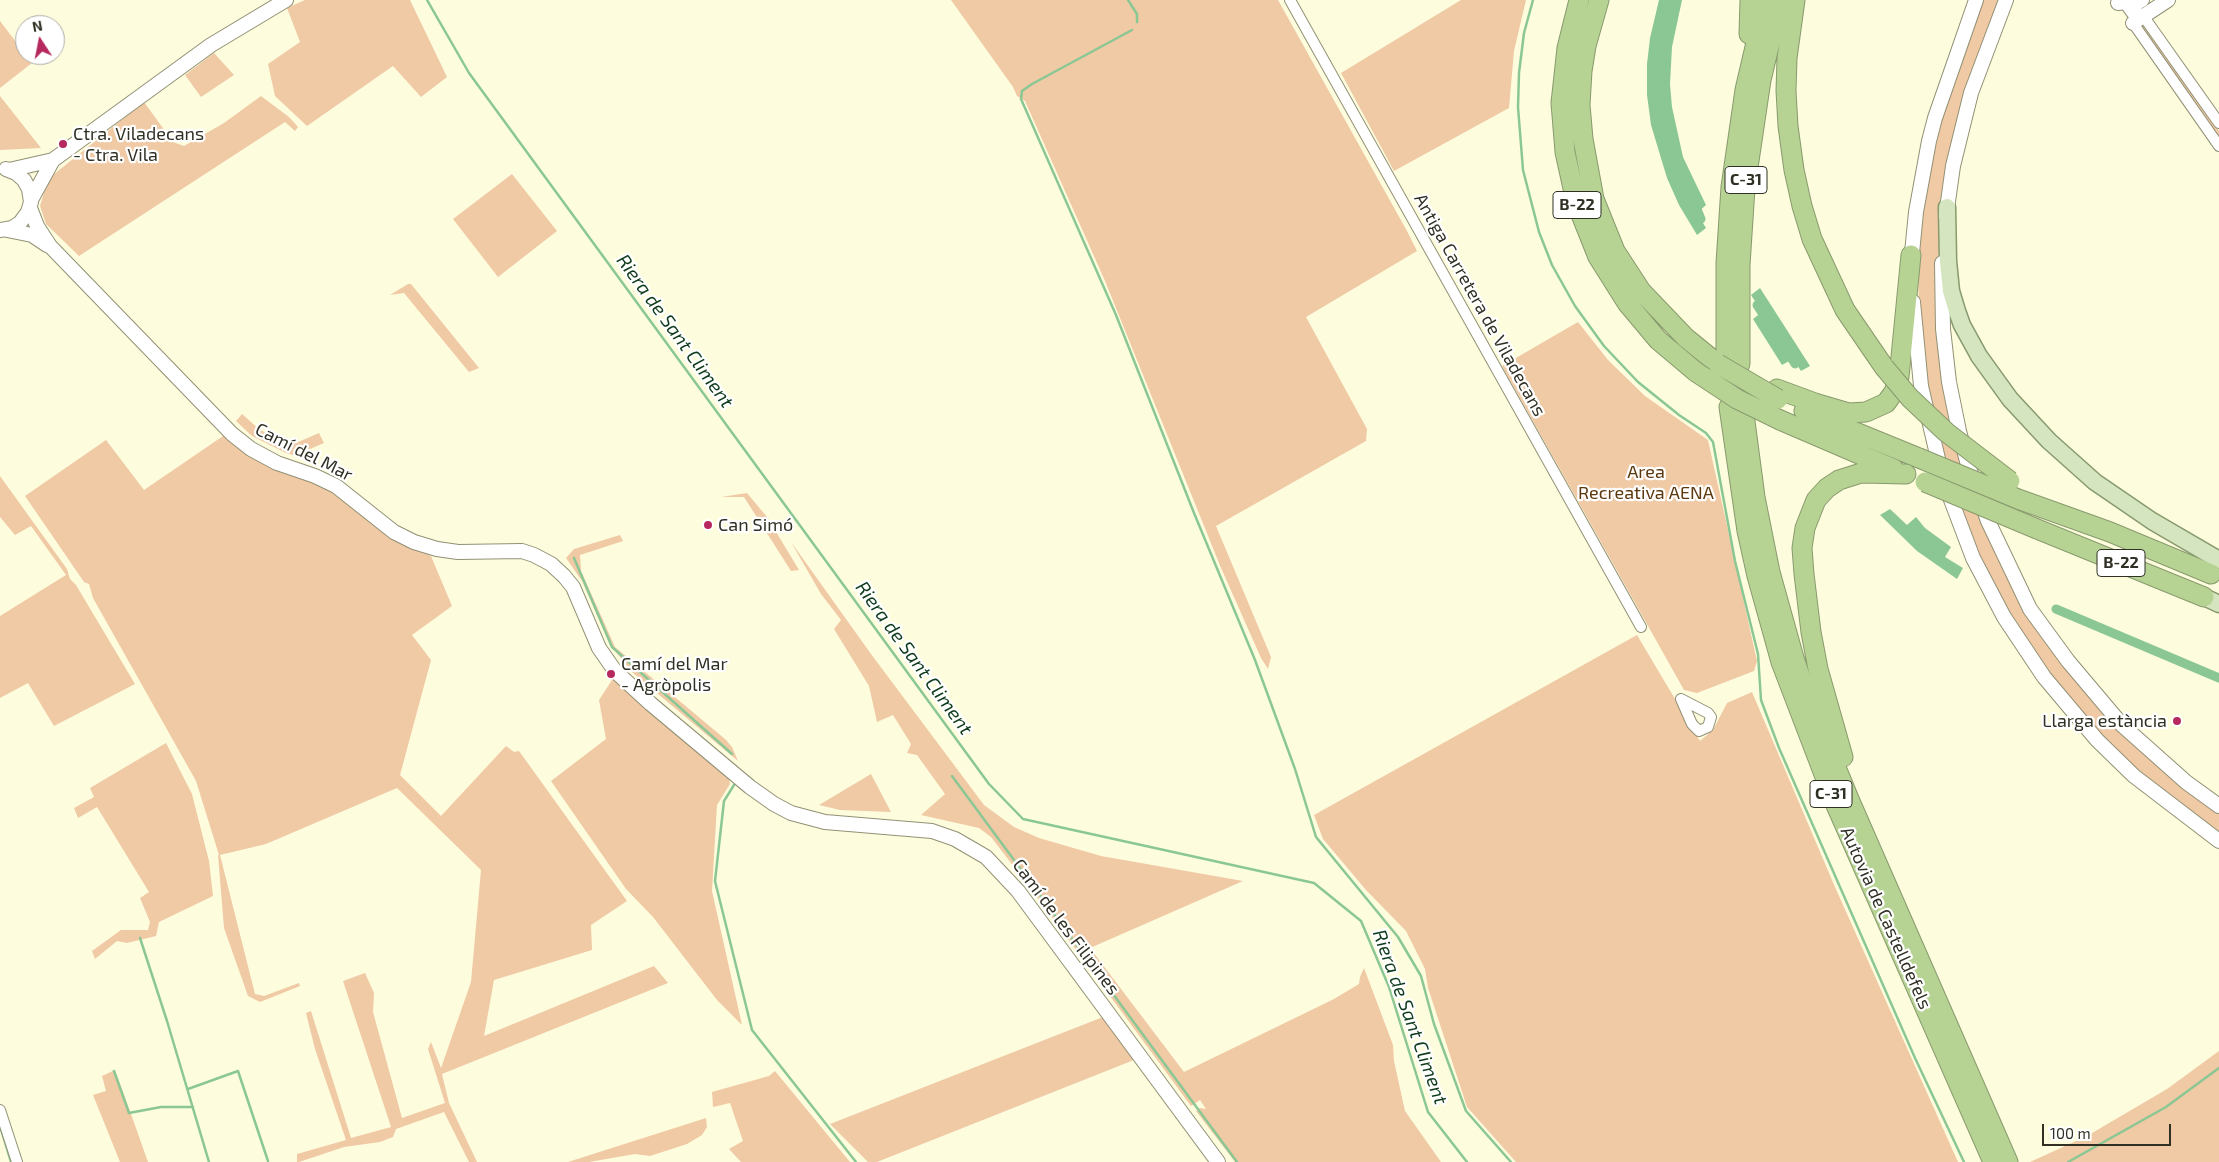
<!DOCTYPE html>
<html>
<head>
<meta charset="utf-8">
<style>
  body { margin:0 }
  #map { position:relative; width:2219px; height:1162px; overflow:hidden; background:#fdfdde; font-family:"Exo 2",sans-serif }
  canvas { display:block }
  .north { position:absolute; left:15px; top:15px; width:50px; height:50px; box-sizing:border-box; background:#fff; border:1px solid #acaca7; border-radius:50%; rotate:349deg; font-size:14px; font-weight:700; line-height:20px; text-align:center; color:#303024 }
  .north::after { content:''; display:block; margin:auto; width:18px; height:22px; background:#b6295f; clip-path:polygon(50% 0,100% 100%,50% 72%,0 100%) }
  .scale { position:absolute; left:2042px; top:1124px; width:129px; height:22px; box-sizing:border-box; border:2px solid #303024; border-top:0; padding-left:6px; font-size:15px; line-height:18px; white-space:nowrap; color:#303024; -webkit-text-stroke:4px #fff; paint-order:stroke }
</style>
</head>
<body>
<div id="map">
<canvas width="2219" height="1162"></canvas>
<div class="north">N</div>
<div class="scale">100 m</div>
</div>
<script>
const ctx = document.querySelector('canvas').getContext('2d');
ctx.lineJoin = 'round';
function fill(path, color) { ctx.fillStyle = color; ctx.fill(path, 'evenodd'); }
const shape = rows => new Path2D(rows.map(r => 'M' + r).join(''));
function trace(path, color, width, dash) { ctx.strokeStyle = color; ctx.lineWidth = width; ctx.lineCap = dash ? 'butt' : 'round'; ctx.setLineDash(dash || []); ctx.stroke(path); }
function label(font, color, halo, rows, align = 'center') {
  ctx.font = font + ' "Exo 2",sans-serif'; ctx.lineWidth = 4.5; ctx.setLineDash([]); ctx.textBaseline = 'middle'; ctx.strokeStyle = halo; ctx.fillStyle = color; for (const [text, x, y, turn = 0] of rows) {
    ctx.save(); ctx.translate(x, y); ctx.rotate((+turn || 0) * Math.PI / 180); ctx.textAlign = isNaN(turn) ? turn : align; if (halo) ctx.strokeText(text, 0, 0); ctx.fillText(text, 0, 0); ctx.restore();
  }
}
fill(shape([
  [305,0,410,0,447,77,421,97,393,66,307,126,275,96,268,64,300,42,287,8],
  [951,0,1278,0,1407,231,1417,251,1306,317,1367,429,1366,441,1216,526,1271,657,1268,669,1261,658,1221,568,1105,281,1025,101,1017,96,1013,87],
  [1461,0,1526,0,1514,51,1509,108,1394,171,1341,73],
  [1981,0,2001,0,1942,210,1938,262,1937,313,1984,525,2076,680,2219,812,2219,837,2142,776,2111,747,2059,689,2024,639,1987,575,1966,529,1942,458,1931,413,1919,313,1918,262,1923,206,1933,148,1952,77],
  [0,21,32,63,0,88],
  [2143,24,2219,131,2219,138,2140,26],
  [214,53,234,75,201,97,185,75],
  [0,96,41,148,0,150],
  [261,96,289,117,298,127,295,131,285,122,79,256,46,224,40,206,48,179,144,102,173,142,184,146,224,123],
  [512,174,557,231,498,277,453,219],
  [408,284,411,284,479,368,469,372,404,293,390,295],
  [1578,322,1608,360,1645,396,1708,440,1757,661,1754,671,1697,693,1684,690,1502,366],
  [242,414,260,430,281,439,296,443,319,433,324,443,305,451,304,458,286,453,252,436,236,421],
  [226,434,346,499,397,540,431,556,452,606,412,635,431,660,400,775,441,816,506,746,514,752,519,751,627,901,591,925,592,950,494,980,484,1036,654,966,668,983,442,1074,449,1103,477,1162,469,1162,444,1112,396,1129,393,1137,380,1142,344,1147,299,1162,297,1162,297,1154,346,1140,315,1049,306,1013,311,1011,351,1138,391,1127,343,981,365,973,374,993,373,1012,402,1118,445,1103,428,1049,431,1042,441,1068,471,982,481,870,397,788,266,844,220,855,255,994,264,996,299,983,300,986,260,1002,248,996,224,928,218,855,219,855,196,781,93,598,89,584,84,582,25,496,106,440,144,490],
  [0,476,67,569,70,579,76,585,135,684,54,726,28,683,0,698,0,616,66,575,31,526,15,535,0,517],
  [747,493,767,517,799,570,791,571,744,497,721,497],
  [620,535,623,541,580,555,581,571,615,647,725,739,732,747,738,761,633,673,610,645,582,581,566,558,574,549],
  [791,542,871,654,984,805,1014,827,1039,838,1101,856,1243,881,1090,948,1184,1072,1334,999,1359,984,1360,977,1364,968,1393,1045,1394,1061,1405,1111,1441,1162,1235,1162,1196,1111,1200,1108,1206,1109,1200,1100,1191,1106,1026,882,1032,877,1030,870,1021,876,991,837,979,828,921,815,945,794,917,755,907,753,911,744,893,715,877,722,869,686,834,629,841,620,821,594],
  [1637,635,1700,741,1713,730,1727,703,1752,692,1835,887,1958,1162,1516,1162,1467,1107,1428,988,1425,969,1406,931,1366,890,1323,839,1314,815],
  [614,677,728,775,730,784,717,805,712,891,742,1025,717,1000,653,917,626,889,551,781,606,739,599,700],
  [166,743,192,794,209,861,213,896,159,922,156,936,127,943,117,941,95,959,92,951,121,930,148,930,150,922,140,898,149,892,97,807,78,818,74,808,94,797,90,788],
  [871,774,891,812,840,810,819,805],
  [1103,1017,1134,1060,877,1162,868,1162,830,1124],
  [2219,1051,2219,1162,2030,1162,2087,1136,2167,1089],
  [115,1070,131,1114,148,1162,120,1162,93,1095,106,1091,102,1076],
  [775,1071,850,1162,741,1162,729,1149,743,1141,730,1103,713,1107,712,1092,769,1076],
  [706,1118,707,1127,702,1135,687,1144,650,1156,635,1154,589,1162,568,1162]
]), '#f0c9a5');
fill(shape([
  [1659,0,1682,0,1672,47,1670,84,1672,107,1683,157,1706,205,1697,213,1706,228,1697,235,1679,205,1667,178,1651,125,1647,95,1647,64,1650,38],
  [1760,288,1810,366,1801,371,1793,359,1782,365,1753,319,1762,312,1751,295],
  [1890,509,1907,525,1916,517,1925,528,1951,547,1945,557,1963,568,1957,579,1917,551,1880,515]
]), '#8bc794');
trace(shape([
  [427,0,469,73,989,784,1023,819,1314,883,1361,921,1389,987,1428,1112,1467,1162],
  [1128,0,1137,14,1137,22],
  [1533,0,1524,33,1519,73,1518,107,1523,170,1539,232,1552,265,1575,306,1604,346,1638,382,1679,415,1706,433,1713,442,1735,561,1758,654,1761,700,1779,748,1915,1058,1964,1162],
  [1132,30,1032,84,1022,91,1021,99,1116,315,1194,513,1255,660,1295,769,1316,837,1398,937,1421,976,1434,1024,1466,1111,1511,1162],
  [574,558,612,647,732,754],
  [952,776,1237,1162],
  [734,785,724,801,715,881,752,1030,856,1162],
  [140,938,167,1021,209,1162],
  [114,1071,129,1113,161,1107,193,1107],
  [188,1089,238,1071,268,1161],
  [0,1126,11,1162],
  [2068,1162,2166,1107,2219,1068]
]), '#8bc794', 2.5);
trace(shape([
  [1694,202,1701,219],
  [1757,305,1768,322],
  [1786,349,1795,364],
  [2056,609,2219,678]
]), '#8bc794', 9);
const street = shape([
  [1290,0,1641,627],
  [2144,17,2219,123],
  [2133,23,2219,146],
  [1681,699,1708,713,1711,717,1708,727,1699,731,1692,724,1681,699],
  [0,1110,17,1162]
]);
const secondary = shape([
  [2118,3,2126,2,2134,13,2144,17],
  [2135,4,2142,0],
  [2133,23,2168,0],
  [9,170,53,160,211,45,286,0],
  [31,200,53,160],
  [30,208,37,226,50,246,232,434,251,449,277,463,315,476,336,486,394,532,414,542,437,549,458,552,522,551,534,555,551,564,564,576,573,587,599,648,615,671,651,704,750,787,774,804,791,813,825,822,932,831,955,839,986,857,1018,891,1218,1162],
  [1946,216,1953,166,1971,93,2006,0],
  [0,230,12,228,20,223,28,212,31,202,29,189,24,180,16,173,6,169],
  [7,230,32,235,47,245],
  [1911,263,1916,212,1929,141,1935,118,1976,0],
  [1942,263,1943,329,1949,382,1959,431,1968,465,1988,521,2030,609,2068,661,2122,725,2186,782,2219,806],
  [1913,302,1921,386,1942,476,1973,558,2004,617,2044,677,2097,740,2134,776,2219,841]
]);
const primary = shape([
  [1947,207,1948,261,1951,291,1957,311,1962,325,1979,356,2010,399,2049,441,2095,482,2152,521,2219,560],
  [2204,597,2219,604]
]);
const highway = shape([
  [1579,0,1567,48,1561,103,1565,152,1576,202,1598,257,1627,303,1658,340,1696,372],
  [1599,0,1586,46,1582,71,1580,105,1583,139,1594,199,1615,251,1641,291,1686,338,1718,364],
  [1795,0,1787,58,1786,91,1788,126,1794,170,1802,206,1812,239,1845,310,1884,367],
  [1749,34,1750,0],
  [1726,353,1726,263,1731,187,1745,90,1766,0],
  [1740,364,1740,265,1745,188,1761,80,1780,0],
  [1777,389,1815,403,1849,413,1866,412,1886,403,1894,392,1899,377,1911,255],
  [1729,407,1747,531,1757,576,1781,662,1835,803,1993,1162],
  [1804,411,1919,458],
  [1744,414,1755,497,1770,572,1794,658,1809,702,1849,799,2008,1162],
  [1780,420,1894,469],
  [2018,499,2110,532,2211,574],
  [2037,529,2204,597],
  [1843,757,1818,669,1811,632,1804,574,1802,548,1805,528,1816,500,1827,488,1839,480,1861,473,1906,474]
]);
trace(street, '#929175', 12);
trace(secondary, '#929175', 16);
trace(primary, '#889a6d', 19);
trace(highway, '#889a6d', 21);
trace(street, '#fff', 10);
trace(secondary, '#fff', 14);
trace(primary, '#d4e5bf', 16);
trace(highway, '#b7d394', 19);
const highwayBridge = shape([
  [1718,364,1778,399],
  [1884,367,1910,398,1946,432,2010,481],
  [1696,372,1737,399,1780,420],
  [1919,458,2018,499],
  [1925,482,2037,529]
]);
trace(highwayBridge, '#889a6d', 21, []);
trace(highwayBridge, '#b7d394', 19);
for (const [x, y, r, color] of [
  [63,144,5,"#b6295f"],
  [708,525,5,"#b6295f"],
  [611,674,5,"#b6295f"],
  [2177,721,5,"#b6295f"]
]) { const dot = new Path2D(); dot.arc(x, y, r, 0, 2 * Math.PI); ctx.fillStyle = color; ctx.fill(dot); trace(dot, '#fff', 2); }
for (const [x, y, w] of [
  [1746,180,42],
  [1577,205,48],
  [2121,563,48],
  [1831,794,42]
]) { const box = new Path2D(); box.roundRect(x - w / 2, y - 13.5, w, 27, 4); ctx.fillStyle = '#fff'; ctx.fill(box); trace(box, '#303024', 1); }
label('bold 16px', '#303024', null, [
  ["C-31",1746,180],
  ["B-22",1577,205],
  ["B-22",2121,563],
  ["C-31",1831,794]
]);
label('18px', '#303024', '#fff', [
  ["Ctra. Viladecans",73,134],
  ["- Ctra. Vila",73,155],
  ["Can Simó",718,525],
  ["Camí del Mar",621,664],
  ["- Agròpolis",621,685],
  ["Llarga estància",2167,721,"right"]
], 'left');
label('18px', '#303024', '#fff', [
  ["Antiga Carretera de Viladecans",1480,305,61],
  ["Camí del Mar",304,452,27],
  ["Autovia de Castelldefels",1886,918,66],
  ["Camí de les Filipines",1066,927,53]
]);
label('18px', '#5c380d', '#fff', [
  ["Area",1646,472],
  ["Recreativa AENA",1646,493]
]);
label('italic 19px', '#0e3b1a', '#fff', [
  ["Riera de Sant Climent",675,331,54],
  ["Riera de Sant Climent",914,658,54],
  ["Riera de Sant Climent",1410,1017,70]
]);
</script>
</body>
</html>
